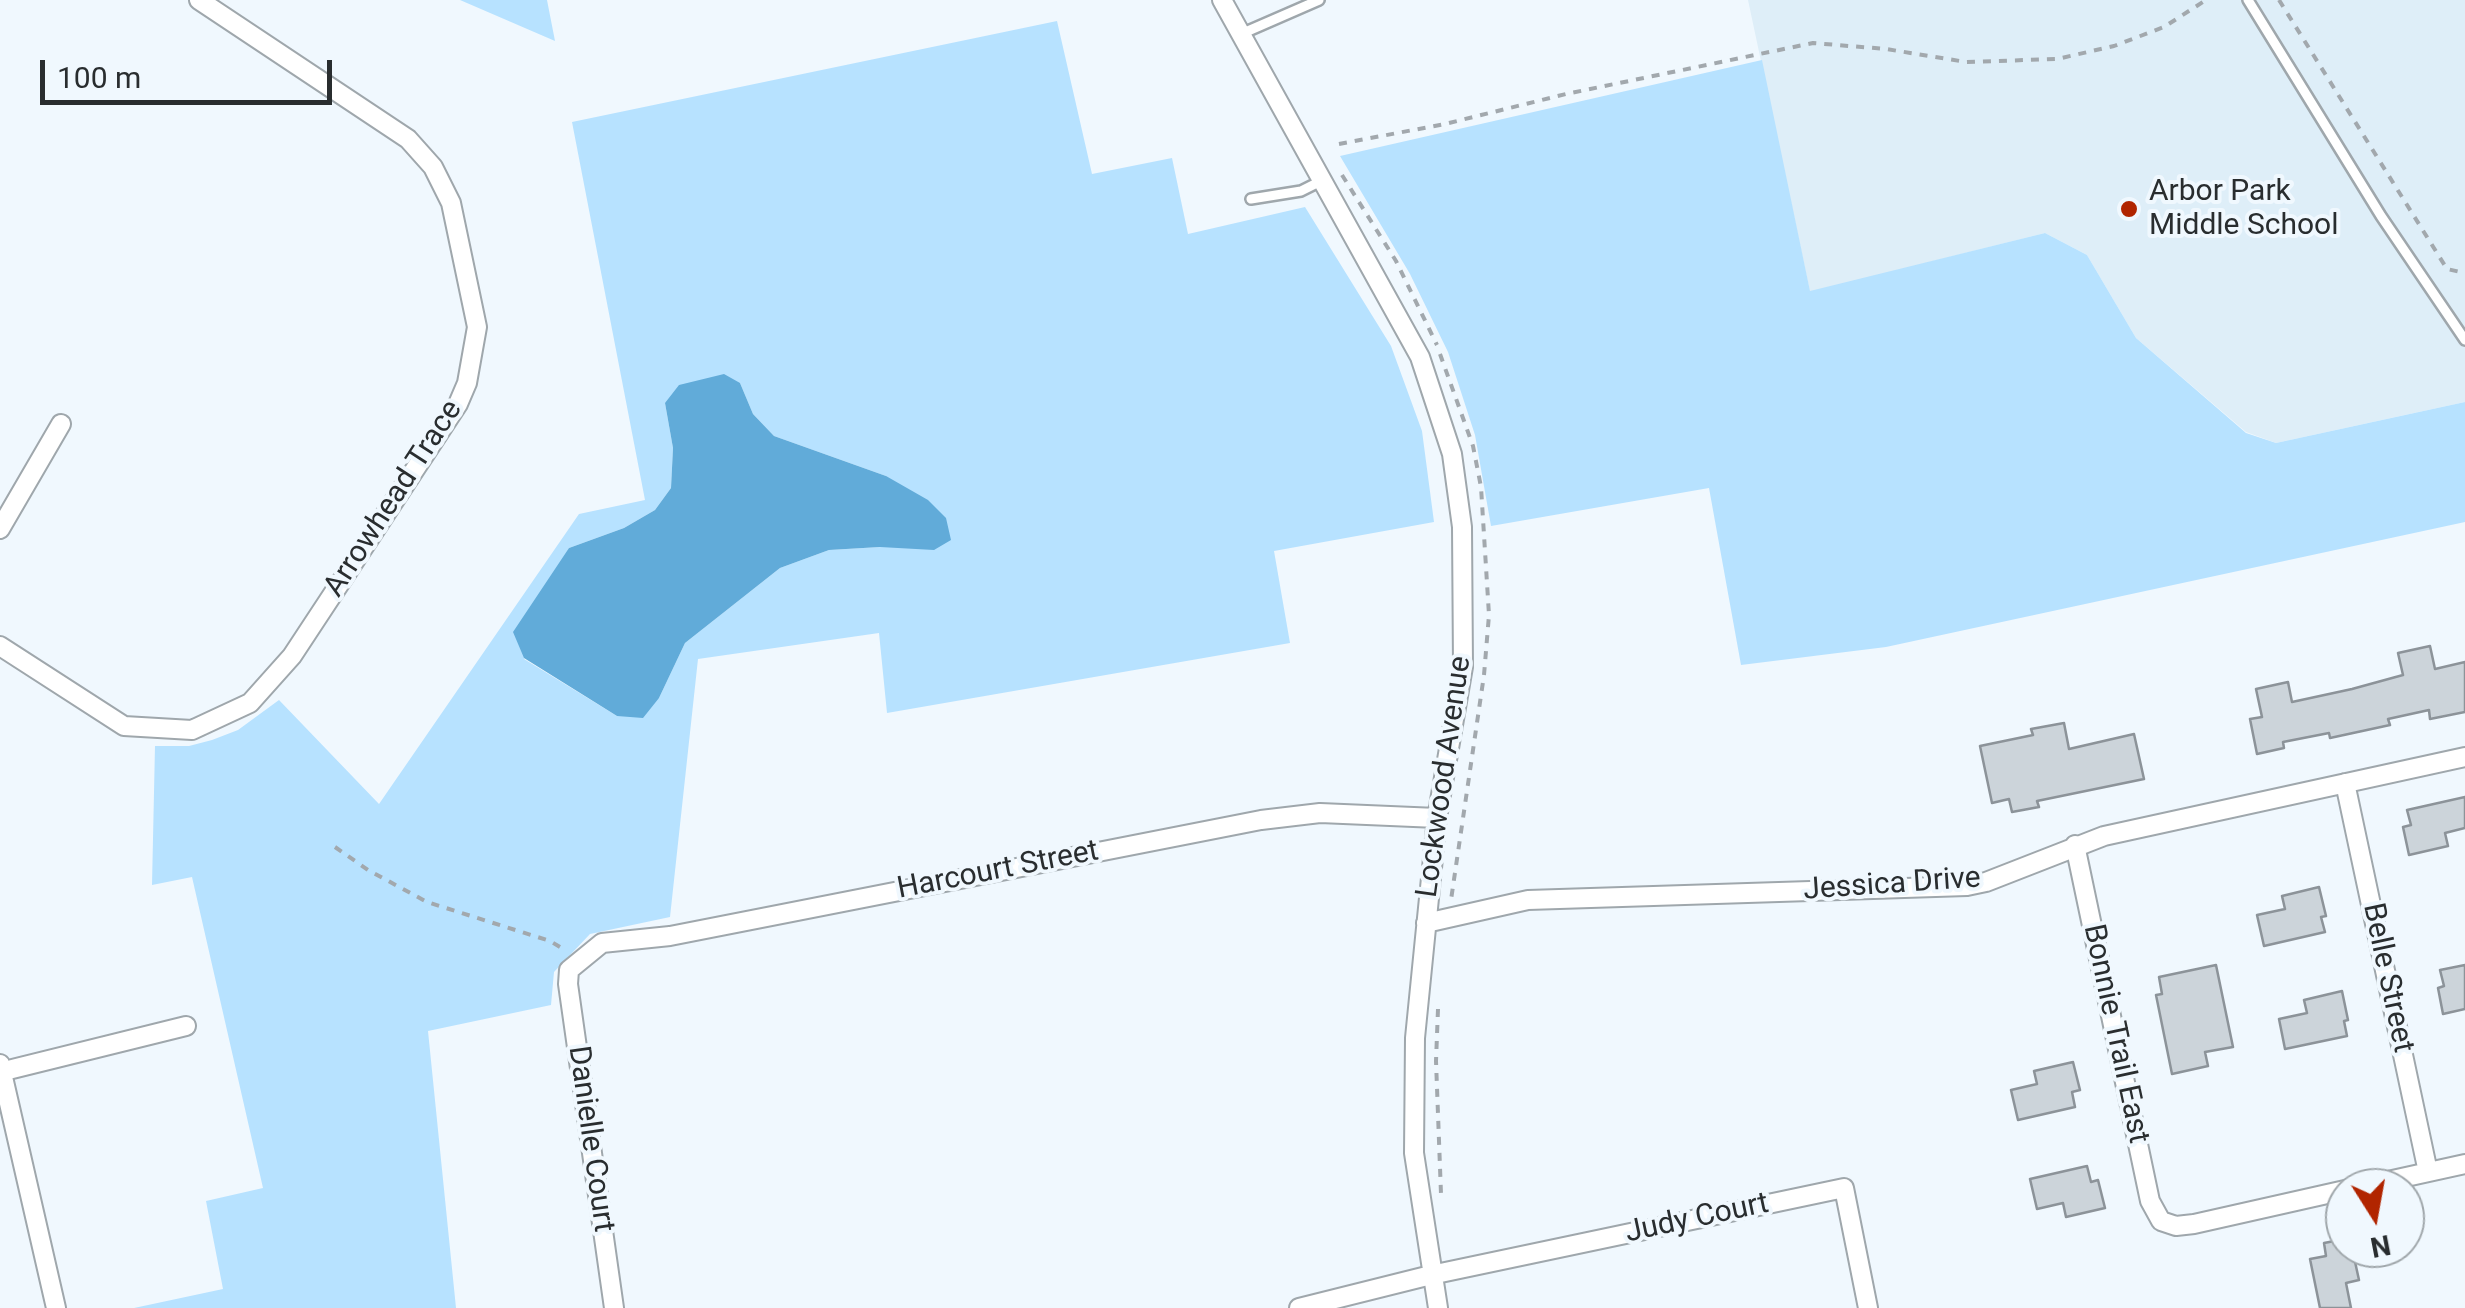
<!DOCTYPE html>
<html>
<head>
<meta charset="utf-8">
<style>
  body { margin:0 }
  #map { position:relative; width:2465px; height:1308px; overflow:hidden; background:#f0f8fe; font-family:Roboto,sans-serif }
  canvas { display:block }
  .north { position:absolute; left:2325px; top:1168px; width:100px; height:100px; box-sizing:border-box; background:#f0f8fe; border:2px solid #a0a7ab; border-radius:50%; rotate:169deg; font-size:28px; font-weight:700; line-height:40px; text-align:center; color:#292d2f }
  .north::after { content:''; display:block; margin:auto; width:35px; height:45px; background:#b12500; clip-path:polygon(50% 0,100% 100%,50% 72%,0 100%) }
  .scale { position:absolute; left:40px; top:60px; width:292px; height:45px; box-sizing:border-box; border:5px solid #292d2f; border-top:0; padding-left:12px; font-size:30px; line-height:35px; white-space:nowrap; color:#292d2f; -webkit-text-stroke:8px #f0f8fe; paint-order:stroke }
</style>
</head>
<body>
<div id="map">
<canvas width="2465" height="1308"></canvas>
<div class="north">N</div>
<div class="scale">100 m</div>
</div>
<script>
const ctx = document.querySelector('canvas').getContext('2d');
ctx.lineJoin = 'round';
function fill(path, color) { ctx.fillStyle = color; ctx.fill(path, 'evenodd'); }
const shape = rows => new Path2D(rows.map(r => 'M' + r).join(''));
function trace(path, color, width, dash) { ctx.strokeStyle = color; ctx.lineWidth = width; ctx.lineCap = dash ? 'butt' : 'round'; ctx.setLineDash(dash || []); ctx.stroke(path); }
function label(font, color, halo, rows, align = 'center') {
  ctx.font = font + ' Roboto,sans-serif'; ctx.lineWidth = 8; ctx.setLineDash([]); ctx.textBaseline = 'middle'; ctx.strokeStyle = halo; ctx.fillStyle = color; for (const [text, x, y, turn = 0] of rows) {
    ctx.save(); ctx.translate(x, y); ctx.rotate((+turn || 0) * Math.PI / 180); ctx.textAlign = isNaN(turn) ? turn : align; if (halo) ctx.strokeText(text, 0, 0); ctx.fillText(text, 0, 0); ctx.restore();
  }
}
fill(shape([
  [1748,0,2465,0,2465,402,2276,443,2246,432,2136,338,2087,255,2045,233,1810,292]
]), '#deeef8');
fill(shape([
  [460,0,547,0,555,41],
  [1057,21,1092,174,1172,158,1188,234,1305,207,1391,346,1422,431,1434,522,1274,551,1290,643,887,713,879,633,698,659,670,917,590,934,554,972,551,1005,428,1031,456,1308,134,1308,223,1289,206,1201,263,1188,192,877,152,885,155,746,189,746,212,740,238,730,279,700,379,804,579,514,645,500,572,122],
  [740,383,753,414,774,436,886,476,880,547,829,550,780,568,685,643,659,698,617,716,524,659,569,548,624,528,655,510,671,488,673,448,665,403],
  [1762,60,1810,291,2045,233,2087,255,2136,338,2246,433,2276,443,2465,402,2465,522,1886,647,1741,665,1709,488,1491,526,1475,435,1448,352,1410,274,1340,156]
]), '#b7e2ff');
fill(shape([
  [724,374,740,383,753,414,774,436,886,476,928,500,946,518,951,540,934,550,880,547,829,550,780,568,685,643,659,698,643,718,617,716,524,658,513,632,569,548,624,528,655,510,671,488,673,448,665,403,679,385]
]), '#61abd9');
const building = shape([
  [2430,646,2435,669,2465,662,2465,712,2430,719,2429,710,2388,719,2390,725,2330,738,2329,733,2283,742,2284,748,2257,754,2250,719,2262,717,2256,689,2288,682,2292,702,2352,689,2403,675,2398,653,2430,646],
  [2064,723,2069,749,2134,734,2144,779,2037,801,2039,807,2012,812,2009,799,1992,803,1980,746,2033,735,2031,729,2064,723],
  [2465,797,2465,828,2445,833,2448,846,2409,855,2403,827,2411,825,2407,810,2465,797],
  [2319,887,2326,916,2321,917,2325,932,2264,946,2257,915,2285,909,2282,896,2319,887],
  [2216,965,2233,1047,2205,1052,2208,1066,2172,1074,2156,995,2162,994,2159,977,2216,965],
  [2465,965,2465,1009,2443,1014,2438,988,2444,986,2440,970,2465,965],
  [2342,991,2348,1020,2344,1021,2347,1036,2285,1049,2279,1019,2307,1013,2304,1000,2342,991],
  [2073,1062,2080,1090,2072,1092,2075,1107,2018,1120,2011,1090,2037,1084,2034,1071,2073,1062],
  [2087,1166,2091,1182,2098,1180,2105,1208,2066,1217,2063,1203,2037,1209,2030,1179,2087,1166],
  [2345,1239,2345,1248,2352,1248,2359,1280,2346,1283,2351,1308,2320,1308,2310,1259,2326,1256,2324,1243,2345,1239]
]);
fill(building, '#ccd4da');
trace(building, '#8c9399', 2.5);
const lane = shape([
  [2248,0,2381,216,2465,340],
  [1241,34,1319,0],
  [1251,199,1301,191,1321,181]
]);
const street = shape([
  [1222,0,1420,357,1452,454,1462,527,1463,667,1437,818,1415,1038,1414,1153,1438,1308],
  [0,529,61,424],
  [0,646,124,726,192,730,250,703,292,656,458,404,467,383,477,327,451,203,433,167,408,139,199,0],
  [2345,783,2428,1172],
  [2075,845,2150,1201,2161,1221,2176,1226,2194,1224,2345,1190],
  [1426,923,1528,900,1967,886,1986,882,2104,836,2465,757],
  [0,1064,56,1308],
  [0,1072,186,1026],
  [2356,1188,2465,1164],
  [614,1308,568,984,569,970,602,943,670,936,1261,820,1320,813,1437,818],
  [1299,1308,1431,1275,1844,1188,1868,1308]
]);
trace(lane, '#9fa7ac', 14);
trace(street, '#9fa7ac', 22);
trace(shape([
  [2279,0,2447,269,2465,273],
  [1339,144,1445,124,1566,94,1813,43,1886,49,1966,62,2057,59,2114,46,2164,27,2206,0],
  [1342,175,1396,261,1437,345],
  [1440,354,1473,446,1481,487,1489,615,1484,675,1451,900],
  [335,847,368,870,427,902,550,941,565,950],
  [1438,1009,1436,1061,1441,1194]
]), '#a2a8ad', 4, [8, 8]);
trace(lane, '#fff', 9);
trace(street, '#fff', 18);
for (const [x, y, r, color] of [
  [2129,209,10,"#b12500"]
]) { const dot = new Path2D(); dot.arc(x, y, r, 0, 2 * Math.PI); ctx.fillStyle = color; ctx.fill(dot); trace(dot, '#f0f8fe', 4); }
label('30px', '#292d2f', '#f0f8fe', [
  ["Arbor Park",2149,192],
  ["Middle School",2149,226]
], 'left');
label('30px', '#292d2f', '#f0f8fe', [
  ["Arrowhead Trace",394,499,-57],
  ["Lockwood Avenue",1445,777,-82],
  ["Harcourt Street",998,871,-11],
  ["Jessica Drive",1892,885,-4],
  ["Belle Street",2387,978,78],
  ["Bonnie Trail East",2115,1034,78],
  ["Danielle Court",590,1139,82],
  ["Judy Court",1697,1219,-12]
]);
</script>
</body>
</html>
